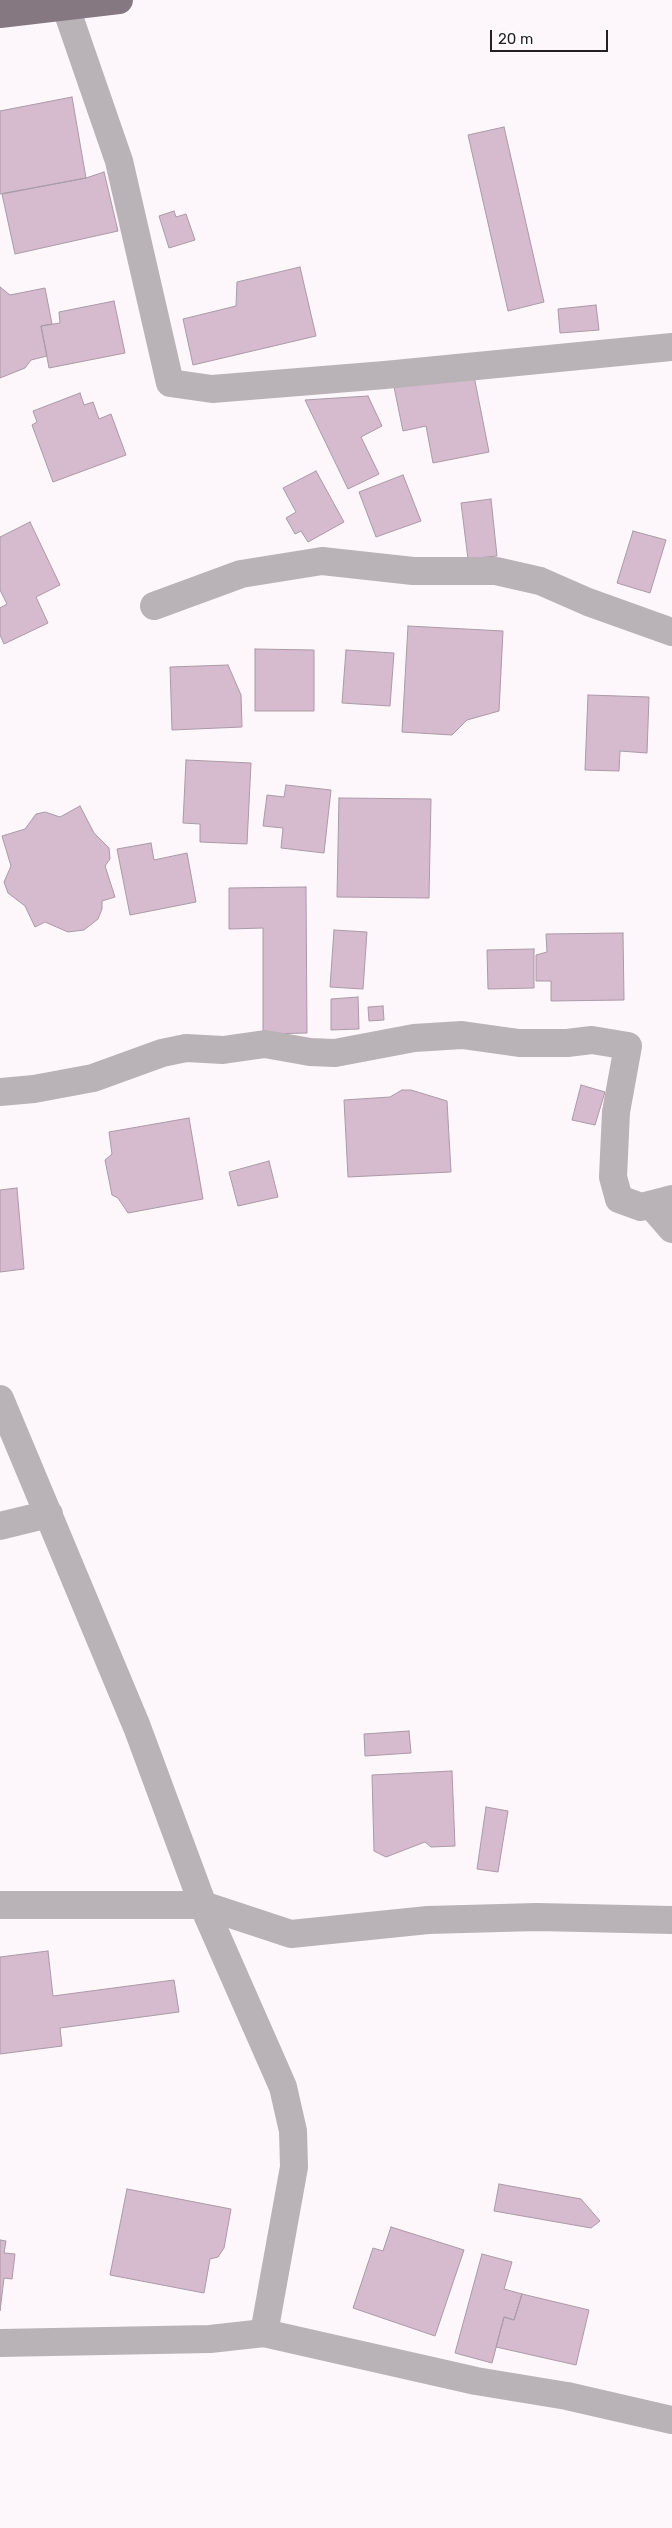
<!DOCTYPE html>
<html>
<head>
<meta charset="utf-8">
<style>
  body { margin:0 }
  #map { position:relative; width:672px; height:2528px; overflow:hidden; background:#fdf6fb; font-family:Rubik,sans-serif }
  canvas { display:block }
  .scale { position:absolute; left:490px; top:30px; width:118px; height:22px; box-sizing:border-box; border:2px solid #251f23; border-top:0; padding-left:6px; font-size:15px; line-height:18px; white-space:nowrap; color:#251f23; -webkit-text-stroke:4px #fff; paint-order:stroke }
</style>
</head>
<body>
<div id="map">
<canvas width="672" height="2528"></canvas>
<div class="scale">20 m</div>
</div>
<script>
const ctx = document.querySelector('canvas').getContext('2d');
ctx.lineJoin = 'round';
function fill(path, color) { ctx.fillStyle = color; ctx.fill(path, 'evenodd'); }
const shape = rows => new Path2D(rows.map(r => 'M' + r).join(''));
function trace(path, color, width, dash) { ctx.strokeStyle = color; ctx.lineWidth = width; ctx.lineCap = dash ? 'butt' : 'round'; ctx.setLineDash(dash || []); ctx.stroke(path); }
const building = shape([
  [72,97,86,178,0,194,0,111,72,97],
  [504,127,544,302,508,311,468,135,504,127],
  [104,172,118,231,15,254,2,194,86,178,104,172],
  [174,211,176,217,186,214,195,240,169,248,159,216,174,211],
  [300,267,316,336,193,365,183,319,236,306,237,282,300,267],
  [0,287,10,295,45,288,52,324,41,326,47,356,31,360,25,368,0,378,0,287],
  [114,301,125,353,49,368,41,326,60,323,59,312,114,301],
  [596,305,599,330,560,333,558,309,596,305],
  [473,371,489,452,433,463,426,426,403,431,394,387,473,371],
  [80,393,84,405,93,402,99,419,111,414,126,455,53,482,32,425,37,422,33,411,80,393],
  [368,396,382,426,361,437,379,474,348,489,305,400,368,396],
  [316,471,344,522,308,542,301,531,295,534,286,518,296,512,283,488,316,471],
  [403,475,421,521,376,537,359,492,403,475],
  [491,499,497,556,468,559,461,503,491,499],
  [30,522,60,585,36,597,48,623,4,644,0,635,0,608,7,604,0,590,0,537,30,522],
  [633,531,666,540,650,593,617,583,633,531],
  [408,626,503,631,499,711,467,720,452,735,402,732,408,626],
  [255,649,314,650,314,711,255,711,255,649],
  [346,650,394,653,390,706,342,703,346,650],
  [228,665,241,695,242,727,172,730,170,667,228,665],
  [588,695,649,697,647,753,620,751,619,771,585,770,588,695],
  [186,760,251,763,247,844,200,842,200,824,183,823,186,760],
  [286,785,331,790,324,853,281,848,283,828,263,826,267,795,284,797,286,785],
  [339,798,431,799,429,898,337,897,339,798],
  [80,806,94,833,109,848,110,859,105,866,115,897,102,901,102,909,98,919,84,930,68,932,45,922,35,927,25,906,8,893,4,882,11,866,2,836,25,829,36,814,45,812,60,817,80,806],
  [151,843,154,860,187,853,196,902,130,915,117,849,151,843],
  [306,887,307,1033,263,1034,263,928,229,929,229,888,306,887],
  [334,930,367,932,363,989,330,987,334,930],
  [623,933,624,1000,551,1001,551,981,536,981,536,955,547,952,546,934,623,933],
  [534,949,534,988,488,989,487,950,534,949],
  [358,997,359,1029,331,1030,331,999,358,997],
  [383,1006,384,1020,369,1021,368,1007,383,1006],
  [581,1085,605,1092,595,1125,572,1120,581,1085],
  [402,1090,411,1090,447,1101,451,1172,348,1177,344,1100,390,1097,402,1090],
  [189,1118,203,1199,128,1213,118,1198,112,1195,105,1160,112,1154,109,1132,189,1118],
  [269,1161,278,1197,238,1206,229,1172,269,1161],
  [17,1188,24,1269,0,1272,0,1190,17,1188],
  [409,1731,411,1753,365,1756,364,1734,409,1731],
  [452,1771,455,1846,431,1847,425,1842,386,1857,374,1851,372,1775,452,1771],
  [486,1807,508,1811,498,1872,477,1869,486,1807],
  [48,1951,53,1996,174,1980,179,2012,60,2028,62,2046,0,2054,0,1957,48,1951],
  [499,2184,581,2199,600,2221,591,2228,494,2211,499,2184],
  [127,2189,231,2209,224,2248,218,2257,210,2259,204,2293,110,2275,127,2189],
  [391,2227,464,2250,435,2336,353,2308,373,2248,383,2251,391,2227],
  [0,2240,6,2241,4,2253,15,2254,12,2279,4,2278,0,2311,0,2240],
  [482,2254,512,2262,504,2289,522,2294,514,2320,504,2317,492,2363,455,2353,482,2254],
  [522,2294,589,2310,576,2365,496,2347,504,2317,514,2320,522,2294]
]);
fill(building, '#d6bace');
trace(building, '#aa9aa6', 1);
trace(shape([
  [65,5,119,161,170,383,212,389,385,375,672,347],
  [154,606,241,574,322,561,413,571,496,571,540,581,588,602,672,632],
  [0,1092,34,1089,93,1078,162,1053,186,1048,223,1050,265,1044,310,1052,335,1053,414,1038,462,1035,519,1043,567,1043,592,1040,628,1046,616,1112,613,1177,619,1199,641,1207,672,1199],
  [651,1205,672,1229],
  [0,1399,137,1727,203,1905,283,2087,293,2131,294,2167,264,2333],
  [0,1526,49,1514],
  [0,1905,203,1905,291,1934,428,1920,537,1917,672,1920],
  [0,2343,210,2339,264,2333,476,2381,567,2396,672,2420]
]), '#b9b2b7', 28);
trace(shape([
  [0,14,119,0]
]), '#857881', 28);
</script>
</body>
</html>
